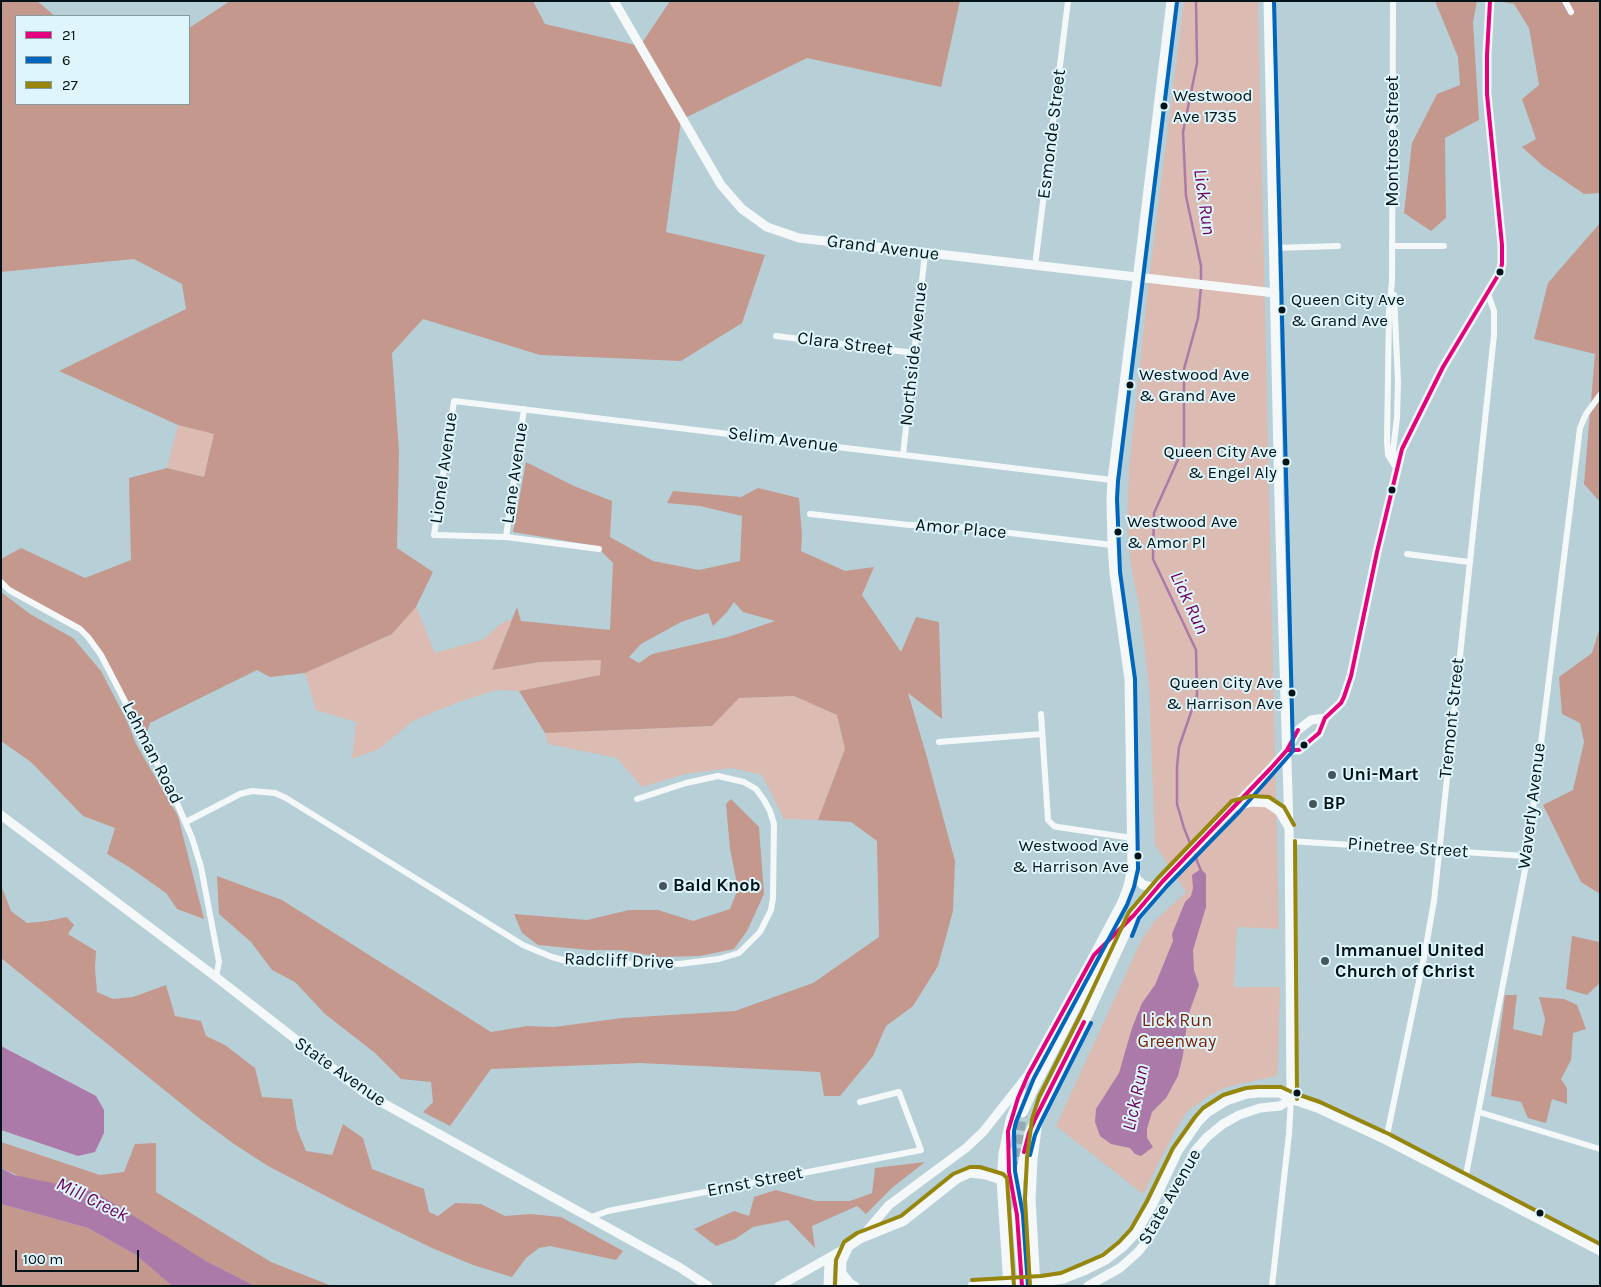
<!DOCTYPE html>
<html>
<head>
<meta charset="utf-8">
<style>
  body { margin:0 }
  #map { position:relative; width:1601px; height:1287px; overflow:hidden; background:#b7d0d8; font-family:Karla,sans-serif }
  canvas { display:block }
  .frame { position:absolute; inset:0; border:2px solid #031418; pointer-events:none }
  .legend { position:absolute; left:15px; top:15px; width:175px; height:90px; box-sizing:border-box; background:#def5fb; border:1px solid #869ba0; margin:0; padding:6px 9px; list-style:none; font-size:15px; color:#031418 }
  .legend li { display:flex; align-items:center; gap:10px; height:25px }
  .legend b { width:25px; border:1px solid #869ba0 }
  .scale { position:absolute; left:15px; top:1250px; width:124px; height:22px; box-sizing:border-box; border:2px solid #031418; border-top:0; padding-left:6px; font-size:15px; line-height:18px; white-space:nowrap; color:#031418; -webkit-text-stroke:4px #def5fb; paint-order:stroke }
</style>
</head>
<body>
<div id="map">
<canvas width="1601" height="1287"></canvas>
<div class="frame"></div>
<ul class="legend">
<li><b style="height:6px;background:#e5007d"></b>21</li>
<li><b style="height:6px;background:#0065bd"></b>6</li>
<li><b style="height:6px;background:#97860c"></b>27</li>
</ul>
<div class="scale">100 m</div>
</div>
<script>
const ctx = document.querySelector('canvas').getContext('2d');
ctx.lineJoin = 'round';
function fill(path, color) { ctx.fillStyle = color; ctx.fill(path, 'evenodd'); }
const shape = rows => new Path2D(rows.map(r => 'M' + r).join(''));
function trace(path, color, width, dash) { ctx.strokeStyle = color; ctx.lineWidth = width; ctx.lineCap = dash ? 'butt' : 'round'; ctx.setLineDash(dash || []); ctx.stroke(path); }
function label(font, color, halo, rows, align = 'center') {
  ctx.font = font + ' Karla,sans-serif'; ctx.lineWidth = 4; ctx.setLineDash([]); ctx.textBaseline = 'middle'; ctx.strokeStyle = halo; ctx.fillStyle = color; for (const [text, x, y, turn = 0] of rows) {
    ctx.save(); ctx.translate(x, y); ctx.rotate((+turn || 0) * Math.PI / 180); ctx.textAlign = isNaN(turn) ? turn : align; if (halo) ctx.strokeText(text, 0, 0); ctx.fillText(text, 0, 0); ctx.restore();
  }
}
fill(shape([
  [1184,1,1258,1,1279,929,1237,927,1234,987,1280,987,1278,1068,1277,1076,1227,1087,1210,1095,1187,1112,1175,1131,1143,1194,1056,1126,1141,941,1154,922,1186,892,1155,845,1149,687,1140,613,1130,560,1127,523,1129,469,1149,279],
  [178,425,215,434,204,477,167,468],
  [416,607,435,653,484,639,500,624,512,619,492,670,540,662,601,659,600,675,519,691,496,690,456,703,413,721,379,749,352,759,356,722,316,710,305,673,392,634],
  [794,696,837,715,845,749,818,820,784,819,762,775,732,768,685,774,642,787,617,758,548,744,545,733,712,726,738,698]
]), '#dbbbb2');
fill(shape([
  [1,1,37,1,55,16,16,16,16,104,189,104,189,28,230,1,533,1,545,24,640,46,670,1,960,1,941,87,807,58,681,120,666,232,765,255,742,323,681,361,540,355,423,319,392,353,399,451,397,548,433,572,416,607,392,634,305,673,270,677,257,670,150,723,145,740,88,637,1,582,1,559,21,548,85,578,131,560,129,478,167,468,204,477,214,434,178,425,59,371,186,309,182,284,134,259,1,272],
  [1435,1,1477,1,1473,22,1479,120,1445,138,1446,218,1431,231,1404,213,1412,143,1437,94,1460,85,1458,57],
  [1600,1,1600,193,1584,194,1543,166,1522,147,1536,139,1522,99,1539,85,1529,28,1514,4,1503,2],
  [1600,223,1600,502,1584,484,1595,354,1534,339,1548,283],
  [526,462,574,486,612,501,610,537,653,561,699,570,740,561,742,516,700,506,667,503,673,491,741,497,758,488,799,498,802,536,801,551,845,571,874,567,862,595,901,652,916,617,939,622,942,719,908,693,926,754,955,861,953,911,938,966,913,1006,886,1026,873,1056,840,1096,824,1096,820,1072,640,1063,491,1069,450,1126,423,1112,433,1102,431,1082,401,1079,375,1053,325,1014,295,982,272,970,251,942,219,914,217,876,282,900,491,1032,527,1026,554,1027,622,1018,735,1011,813,983,879,937,877,841,851,822,818,820,845,749,837,715,794,696,739,698,712,726,545,733,519,691,600,675,601,660,540,662,492,670,517,607,521,621,610,630,613,563,596,546,513,532],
  [734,602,743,612,775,621,728,637,652,654,639,663,629,657,641,644,681,622,708,613,713,626,727,612],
  [1,592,30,614,73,638,101,671,127,721,136,744,178,816,204,919,177,909,166,893,129,867,107,854,115,828,83,816,31,762,1,741],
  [1600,627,1600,894,1581,882,1543,805,1573,790,1584,742,1580,723,1562,714,1559,677,1592,653],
  [731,799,759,827,764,894,747,931,734,949,700,956,658,957,621,950,589,950,538,945,522,933,514,914,587,920,629,910,658,910,693,921,730,909,738,889,730,849,726,804],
  [1,885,11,911,27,923,47,921,67,917,74,925,68,934,96,951,95,968,97,992,113,999,133,997,166,985,175,1016,201,1021,206,1036,225,1045,255,1068,262,1097,292,1099,297,1129,306,1151,332,1155,343,1124,363,1138,372,1169,424,1189,429,1212,438,1216,455,1203,481,1204,505,1216,530,1214,561,1217,623,1251,616,1260,550,1246,539,1248,526,1258,512,1277,473,1265,432,1248,347,1207,268,1166,234,1144,199,1118,1,958],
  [1572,936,1600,942,1600,983,1587,995,1566,989],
  [1505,995,1517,995,1513,1029,1542,1036,1545,1019,1539,997,1564,999,1577,1005,1586,1029,1573,1033,1571,1060,1561,1079,1567,1088,1567,1104,1552,1099,1546,1123,1528,1118,1521,1102,1491,1096],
  [1,1142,100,1175,124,1172,135,1144,156,1143,156,1192,271,1262,332,1286,255,1286,206,1261,1,1168],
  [925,1162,893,1187,866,1214,857,1206,812,1226,815,1248,788,1220,753,1227,735,1239,716,1246,694,1229,734,1211,749,1216,754,1197,776,1190,816,1201,850,1201,872,1193,875,1168],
  [1,1204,88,1228,136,1255,172,1286,1,1286]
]), '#c4988d');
fill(shape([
  [1201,869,1206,874,1206,907,1193,950,1194,970,1199,985,1188,1016,1183,1055,1178,1076,1166,1098,1152,1112,1147,1129,1147,1138,1153,1147,1141,1156,1135,1154,1130,1148,1111,1144,1100,1136,1095,1122,1096,1109,1119,1073,1132,1028,1142,1003,1155,985,1173,941,1172,934,1185,902,1191,896,1193,888,1192,875],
  [1,1046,96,1096,104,1110,104,1133,95,1152,78,1156,1,1130],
  [1,1168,14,1175,95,1192,206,1261,255,1286,172,1286,136,1255,88,1228,1,1204]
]), '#ab7aa8');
trace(shape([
  [1196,1,1197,63,1183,132,1186,196,1201,266,1201,282],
  [1201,287,1198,318,1184,369,1184,446,1154,513,1153,559,1196,650,1197,695,1179,747,1177,767,1177,804,1184,828,1201,871]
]), '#ab7aa8', 2.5);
trace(shape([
  [1016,1184,1016,1156,1023,1113]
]), '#93aab2', 9, [9, 4.5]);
trace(shape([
  [1393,1,1392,281,1389,311,1387,441,1388,455,1396,468],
  [1565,1,1571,12],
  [1392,246,1444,246],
  [1274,248,1338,246],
  [1035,266,1068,1],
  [1394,295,1398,382,1397,418,1393,450,1396,464],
  [776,336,914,353],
  [903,455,925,253],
  [810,514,909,525,942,525,1112,545],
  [506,537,524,409],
  [599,549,506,537,434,535,454,401,1112,480],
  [1407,554,1469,562],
  [1,582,9,590,80,629,88,637,101,655,173,794,192,838,201,867,219,962,216,977],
  [1041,714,1048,820,1054,826,1058,827,1132,838],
  [939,742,1042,734],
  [186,822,240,794,252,791,275,793,286,798,523,945,552,957,574,963,679,964,719,959,739,953,760,932,771,910,773,898,774,824,770,811,764,800,756,789,744,782,718,776,686,783,637,799],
  [1289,841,1526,856],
  [1479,1112,1600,1149],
  [1386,1140,1425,952,1434,901,1494,335,1494,311,1488,294],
  [1465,1180,1526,865,1580,428,1586,414,1600,395],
  [589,1218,608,1211,921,1150,899,1092,860,1102],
  [1272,1286,1289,1134,1291,1099]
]), '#f4f8f9', 6);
trace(shape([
  [614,1,721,185,742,209,767,227,799,238,1275,293],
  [1268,1,1279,501,1289,828,1291,1099],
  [1287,750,1299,750,1319,733,1325,718,1341,703,1344,697,1351,676,1377,552,1402,449,1443,367,1500,272,1502,264,1502,245,1487,94,1487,55,1490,1],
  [1237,806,1252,802,1267,803,1279,811,1288,826],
  [1,815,216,977,363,1092,679,1267,708,1286],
  [1132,868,1137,879,1143,885,1153,887,1161,882],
  [1094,955,1122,902,1128,886,1132,868,1129,679,1114,573,1112,545,1111,499,1112,480,1139,264,1171,1],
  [1023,1113,1033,1091,1109,944],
  [1008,1151,1012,1191],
  [1016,1211,1022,1286],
  [1017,1215,1019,1179,1029,1133,1087,1017,1131,922],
  [862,1238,904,1221,957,1179,970,1173,986,1175,1001,1180,1012,1190],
  [841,1272,850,1283,855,1286],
  [779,1286,848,1247,860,1239,889,1205,966,1148,983,1132,1028,1075,1094,955,1134,915,1162,882,1271,768,1287,750,1297,731,1311,720,1325,718],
  [828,1286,829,1263,835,1255],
  [841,1286,842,1261,848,1248],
  [972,1286,1042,1282,1063,1279,1086,1270,1106,1260,1123,1247,1136,1233,1153,1204,1178,1151,1199,1121,1207,1113,1226,1101,1247,1094,1259,1093,1280,1093,1291,1099,1317,1108,1386,1140,1600,1251],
  [1008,1286,1001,1180,1003,1154,1010,1120,1021,1091],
  [1036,1286,1031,1199,1033,1159,1038,1121],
  [1088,1286,1120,1268,1138,1252,1146,1242,1162,1217,1194,1152,1207,1137,1223,1124,1239,1115,1260,1108,1280,1106,1291,1099]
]), '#f4f8f9', 9);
trace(shape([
  [1287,750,1299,750,1319,733,1325,718,1341,703,1344,697,1351,676,1377,552,1402,449,1443,367,1500,272,1502,264,1502,245,1487,94,1487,55,1490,1],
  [1024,1152,1029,1133,1035,1119,1084,1022],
  [1022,1286,1017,1215,1009,1172,1008,1131,1018,1098,1028,1075,1094,955,1134,915,1162,882,1271,768,1287,750,1298,730]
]), '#e5007d', 4);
trace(shape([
  [1132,936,1139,918,1167,886,1240,811,1293,751,1274,1],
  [1030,1155,1035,1135,1041,1122,1091,1023],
  [1028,1286,1023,1215,1015,1171,1014,1131,1016,1122,1034,1078,1127,905,1134,887,1138,869,1135,679,1120,572,1117,499,1118,481,1177,2]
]), '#0065bd', 4);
trace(shape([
  [1295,841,1297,1099],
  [972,1280,1041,1276,1061,1273,1103,1255,1119,1242,1131,1229,1147,1201,1173,1148,1195,1117,1203,1108,1223,1095,1246,1088,1258,1087,1281,1087,1294,1093,1320,1102,1389,1134,1600,1244],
  [835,1286,836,1260,844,1242,857,1233,901,1216,953,1174,970,1167,980,1167,1003,1174,1007,1178,1014,1286],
  [1030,1286,1025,1199,1027,1158,1032,1119,1039,1097,1081,1014,1129,912,1158,878,1232,801,1251,796,1269,797,1284,807,1294,825]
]), '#97860c', 4);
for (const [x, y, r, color] of [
  [1164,106,4.5,"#031418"],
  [1500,272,4.5,"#031418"],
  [1282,310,4.5,"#031418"],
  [1130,385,4.5,"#031418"],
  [1286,462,4.5,"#031418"],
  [1392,490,4.5,"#031418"],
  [1118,532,4.5,"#031418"],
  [1292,693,4.5,"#031418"],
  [1304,745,4.5,"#031418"],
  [1332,775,5,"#42565b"],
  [1313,804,5,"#42565b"],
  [1138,856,4.5,"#031418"],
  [663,886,5,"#42565b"],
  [1325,961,5,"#42565b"],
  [1297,1093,4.5,"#031418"],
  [1540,1213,4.5,"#031418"]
]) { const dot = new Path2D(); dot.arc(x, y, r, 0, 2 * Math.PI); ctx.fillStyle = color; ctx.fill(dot); trace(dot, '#def5fb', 2); }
label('17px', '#031418', '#def5fb', [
  ["Westwood",1173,96],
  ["Ave 1735",1173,117],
  ["Queen City Ave",1291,300],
  ["& Grand Ave",1291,321],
  ["Westwood Ave",1139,375],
  ["& Grand Ave",1139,396],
  ["Queen City Ave",1277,452,"right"],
  ["& Engel Aly",1277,473,"right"],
  ["Westwood Ave",1127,522],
  ["& Amor Pl",1127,543],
  ["Queen City Ave",1283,683,"right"],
  ["& Harrison Ave",1283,704,"right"],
  ["Westwood Ave",1129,846,"right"],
  ["& Harrison Ave",1129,867,"right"]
], 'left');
label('18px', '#031418', '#def5fb', [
  ["Esmonde Street",1052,134,-83],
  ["Montrose Street",1393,141,-90],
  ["Grand Avenue",883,248,7],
  ["Clara Street",845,344,7],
  ["Northside Avenue",914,354,-84],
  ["Selim Avenue",783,440,7],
  ["Lionel Avenue",444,468,-82],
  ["Lane Avenue",515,473,-82],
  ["Amor Place",961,529,5],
  ["Tremont Street",1452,718,-84],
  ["Lehman Road",152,753,63],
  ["Waverly Avenue",1532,806,-83],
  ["Pinetree Street",1408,848,4],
  ["Radcliff Drive",619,961,2],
  ["State Avenue",340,1072,35],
  ["Ernst Street",755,1182,-11],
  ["State Avenue",1170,1197,-60]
]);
label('bold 18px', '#031418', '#def5fb', [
  ["Uni-Mart",1342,775],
  ["BP",1323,804],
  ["Bald Knob",673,886],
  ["Immanuel United",1335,951],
  ["Church of Christ",1335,972]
], 'left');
label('18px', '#7a1f01', '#def5fb', [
  ["Lick Run",1177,1021],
  ["Greenway",1177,1042]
]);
label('italic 19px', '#6d005d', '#def5fb', [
  ["Lick Run",1204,202,82],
  ["Lick Run",1189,603,65],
  ["Lick Run",1136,1098,-78],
  ["Mill Creek",92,1200,26]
]);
</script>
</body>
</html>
